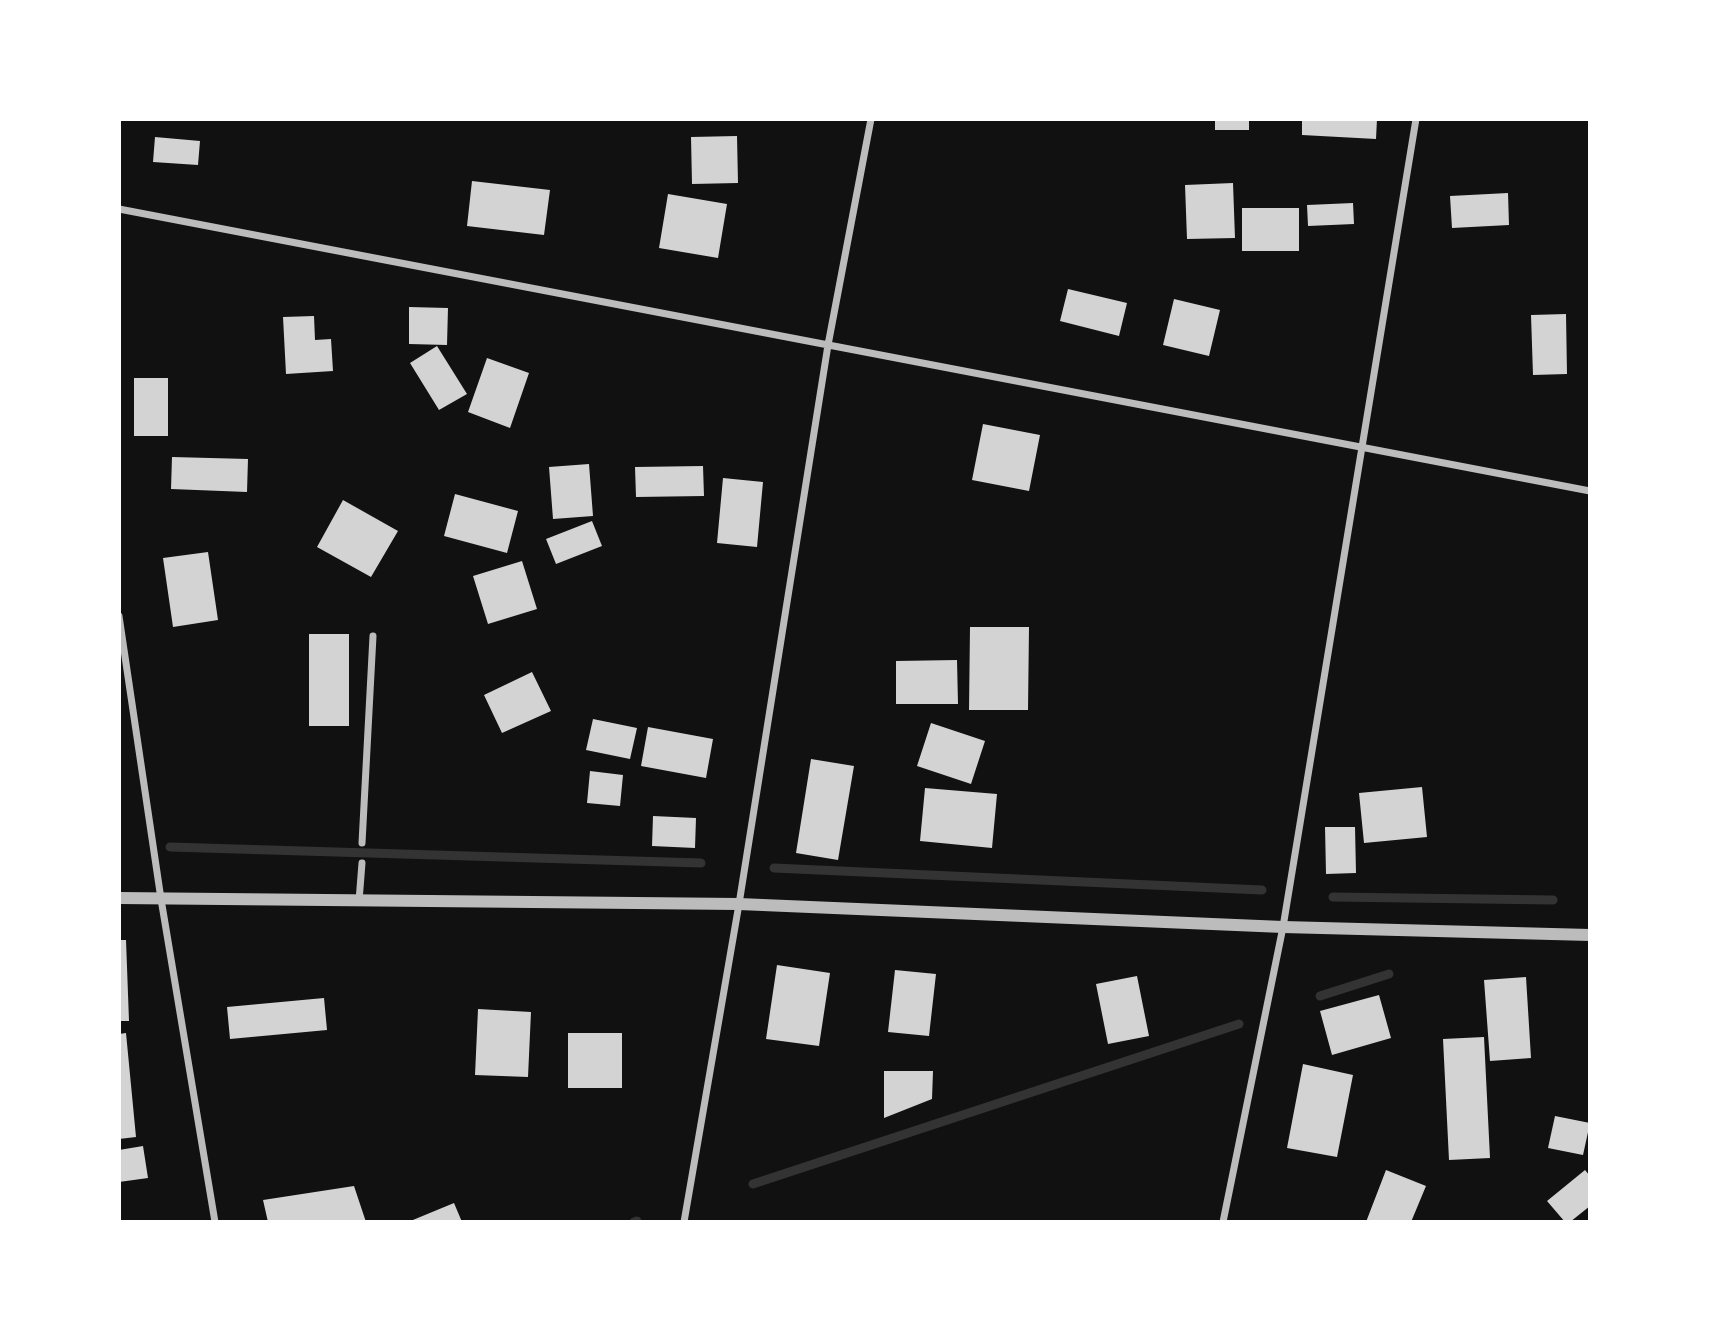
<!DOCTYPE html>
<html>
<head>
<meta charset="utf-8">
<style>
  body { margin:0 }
  #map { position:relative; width:1709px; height:1341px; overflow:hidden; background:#111; font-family:Raleway,sans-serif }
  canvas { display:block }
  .frame { position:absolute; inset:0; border:121px solid #fff; pointer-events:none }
</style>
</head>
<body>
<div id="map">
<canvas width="1709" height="1341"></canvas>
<div class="frame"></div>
</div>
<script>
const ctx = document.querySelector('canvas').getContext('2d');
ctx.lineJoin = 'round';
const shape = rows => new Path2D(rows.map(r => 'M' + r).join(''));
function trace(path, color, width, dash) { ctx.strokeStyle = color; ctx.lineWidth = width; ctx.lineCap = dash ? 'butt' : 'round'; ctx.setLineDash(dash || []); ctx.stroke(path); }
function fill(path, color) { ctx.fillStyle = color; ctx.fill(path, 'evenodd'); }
trace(shape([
  [170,847,701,863],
  [774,868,1262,890],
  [1333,897,1553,900],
  [1320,996,1389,974],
  [753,1184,1239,1024],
  [634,1222,637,1221]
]), '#333', 9);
fill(shape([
  [1215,119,1249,119,1249,130,1215,130],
  [1302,119,1377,119,1376,139,1302,135],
  [737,136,738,183,692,184,691,137],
  [155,137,200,141,198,165,153,162],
  [472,181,550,190,544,235,467,226],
  [1233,183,1235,238,1187,239,1185,185],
  [1508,193,1509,225,1452,228,1450,196],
  [668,194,727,204,718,258,659,248],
  [1353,203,1354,224,1308,226,1307,205],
  [1242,208,1299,208,1299,251,1242,251],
  [1068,289,1127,303,1119,336,1060,321],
  [1174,299,1220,310,1209,356,1163,345],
  [409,307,448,308,447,345,409,344],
  [1566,314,1567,374,1533,375,1531,315],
  [314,316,315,340,331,339,333,371,286,374,283,317],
  [437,346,467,394,439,410,410,363],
  [487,358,529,373,510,428,468,412],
  [134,378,168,378,168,436,134,436],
  [983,424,1040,435,1029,491,972,480],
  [172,457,248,459,247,492,171,489],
  [589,464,593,516,553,519,549,467],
  [703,466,704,496,636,497,635,467],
  [723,478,763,482,757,547,717,543],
  [455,494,518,511,507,553,444,536],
  [343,500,398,531,371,577,317,547],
  [592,521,602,546,556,564,546,539],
  [208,552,218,620,173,627,163,558],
  [522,561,537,609,488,624,473,576],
  [970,627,1029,627,1028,710,969,710],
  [309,634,349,634,349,726,309,726],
  [957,660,958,704,896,704,896,661],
  [532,672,551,711,502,733,484,695],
  [593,719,637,728,630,759,586,750],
  [931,723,985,741,971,784,917,766],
  [648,727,713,739,706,778,641,766],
  [811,759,854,766,838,860,796,853],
  [590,771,623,775,620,806,587,803],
  [1422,787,1427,837,1364,843,1359,793],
  [925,788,997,794,992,848,920,841],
  [653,816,696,818,695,848,652,846],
  [1325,827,1355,827,1356,873,1326,874],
  [119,940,126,940,129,1021,119,1021],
  [777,965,830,973,819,1046,766,1039],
  [895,970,936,974,929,1036,888,1032],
  [1137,976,1149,1036,1108,1044,1096,984],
  [1526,977,1531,1058,1490,1061,1484,980],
  [1379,995,1391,1038,1332,1055,1320,1011],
  [324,998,327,1030,230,1039,227,1007],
  [478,1009,531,1012,528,1077,475,1075],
  [126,1033,136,1137,119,1139,119,1034],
  [568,1033,622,1033,622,1088,568,1088],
  [1484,1037,1490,1158,1449,1160,1443,1039],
  [1303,1064,1353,1075,1337,1157,1287,1148],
  [884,1071,933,1071,932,1099,884,1118],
  [1555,1116,1590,1123,1583,1155,1548,1148],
  [143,1146,148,1178,119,1182,119,1150],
  [1386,1170,1426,1186,1411,1222,1366,1222],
  [1585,1170,1590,1176,1590,1206,1570,1222,1565,1222,1547,1201],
  [354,1186,366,1222,268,1222,263,1200],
  [454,1203,462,1222,408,1222]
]), '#d3d3d3');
trace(shape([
  [119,209,1590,491],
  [119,616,161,899,215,1222],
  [362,843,373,636],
  [359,901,362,863],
  [684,1222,739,904,828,345,871,119],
  [1223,1222,1283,927,1416,119]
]), '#bcbcbc', 7);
trace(shape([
  [119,898,739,904,1283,927,1590,935]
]), '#bcbcbc', 12);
</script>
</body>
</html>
